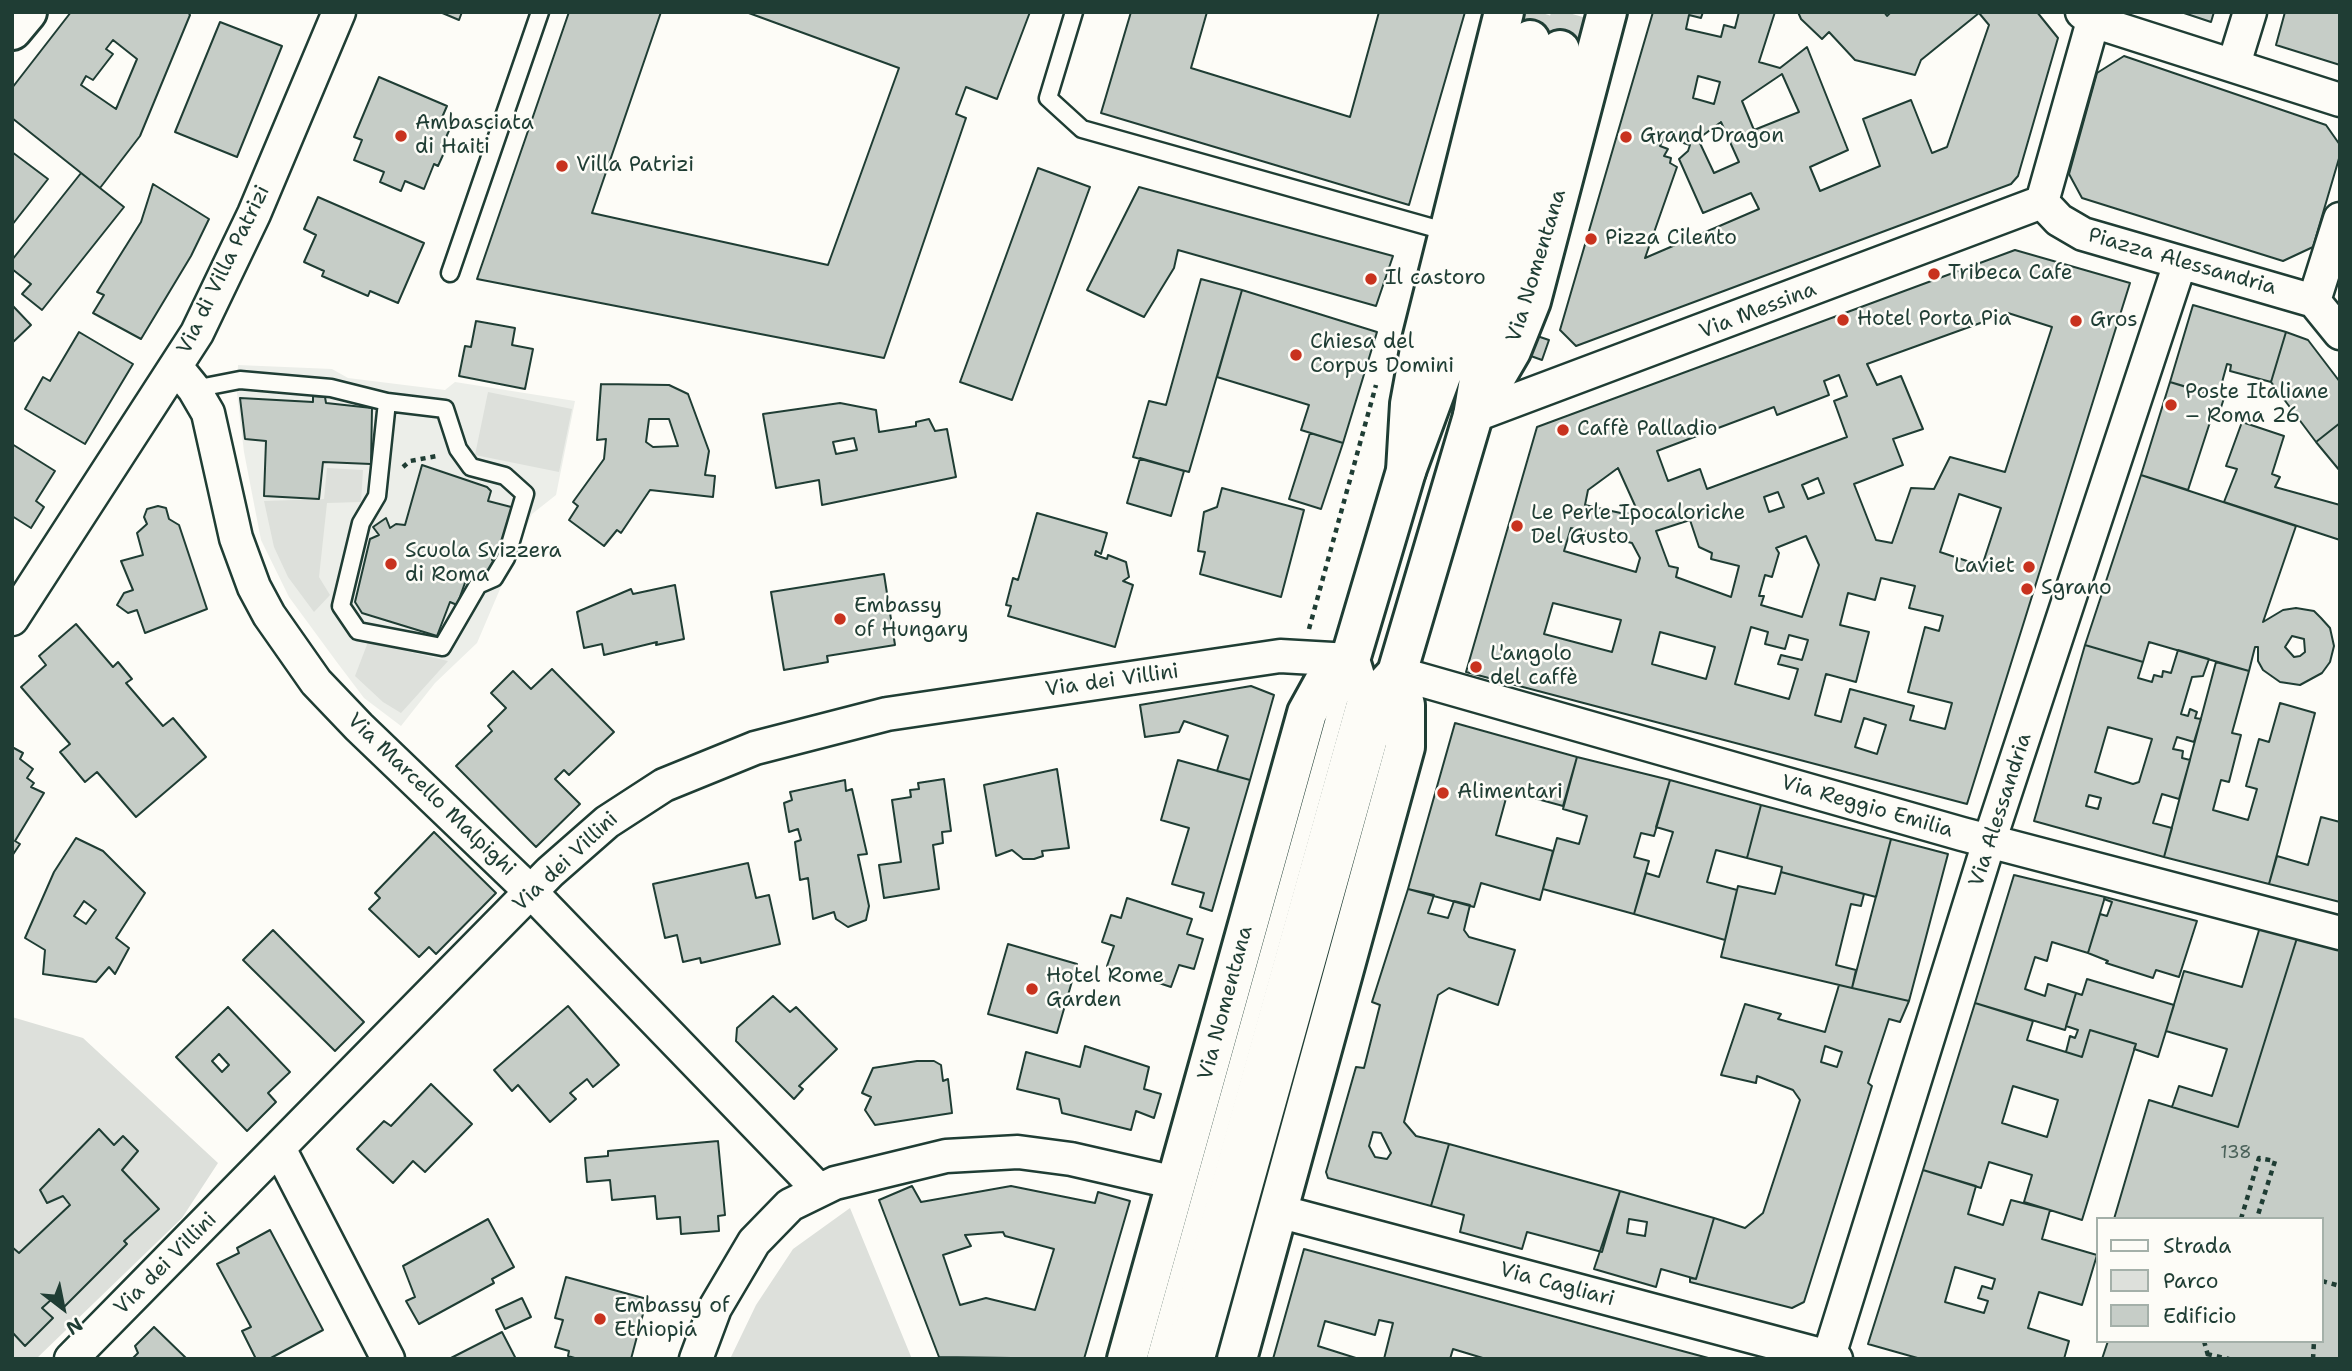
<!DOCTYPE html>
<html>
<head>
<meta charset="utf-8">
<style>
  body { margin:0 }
  #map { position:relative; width:2352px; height:1371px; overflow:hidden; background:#fdfcf7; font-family:"Shantell Sans",sans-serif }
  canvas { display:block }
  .frame { position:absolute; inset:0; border:14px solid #1f3d34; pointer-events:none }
  .legend { position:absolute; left:2096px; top:1217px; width:228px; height:126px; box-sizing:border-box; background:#fdfcf7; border:2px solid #a4b0a9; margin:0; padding:9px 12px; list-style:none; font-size:21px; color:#1f3d34 }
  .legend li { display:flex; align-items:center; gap:14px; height:35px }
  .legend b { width:35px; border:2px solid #a4b0a9 }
  .north { position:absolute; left:28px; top:1273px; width:70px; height:70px; -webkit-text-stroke:5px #fdfcf7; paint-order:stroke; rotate:148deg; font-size:19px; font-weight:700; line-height:28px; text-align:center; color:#1f3d34 }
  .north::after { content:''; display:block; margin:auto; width:24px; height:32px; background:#1f3d34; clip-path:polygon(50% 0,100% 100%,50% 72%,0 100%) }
</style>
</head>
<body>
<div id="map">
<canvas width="2352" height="1371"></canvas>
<div class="frame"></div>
<ul class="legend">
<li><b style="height:9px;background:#fdfcf7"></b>Strada</li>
<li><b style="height:19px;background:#dde0db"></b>Parco</li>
<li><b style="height:19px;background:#c6cdc7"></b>Edificio</li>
</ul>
<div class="north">N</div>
</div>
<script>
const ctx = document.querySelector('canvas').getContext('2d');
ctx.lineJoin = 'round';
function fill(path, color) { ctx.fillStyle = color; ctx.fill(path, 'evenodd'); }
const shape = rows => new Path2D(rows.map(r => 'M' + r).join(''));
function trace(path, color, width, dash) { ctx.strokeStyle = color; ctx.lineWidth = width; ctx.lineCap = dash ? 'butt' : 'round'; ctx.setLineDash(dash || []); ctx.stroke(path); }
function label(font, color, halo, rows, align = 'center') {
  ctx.font = font + ' "Shantell Sans",sans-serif'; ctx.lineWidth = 5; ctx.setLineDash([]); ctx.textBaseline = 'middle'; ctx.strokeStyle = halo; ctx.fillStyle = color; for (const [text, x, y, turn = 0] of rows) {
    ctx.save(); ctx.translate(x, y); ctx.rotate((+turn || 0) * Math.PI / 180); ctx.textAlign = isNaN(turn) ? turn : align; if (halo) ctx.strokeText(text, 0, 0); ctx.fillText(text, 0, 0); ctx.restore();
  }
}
fill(shape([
  [238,365,332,369,348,378,445,390,455,382,575,401,556,495,532,514,477,643,435,683,401,726,364,698,336,661,289,597,261,540,244,452,237,393]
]), '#eceee9');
fill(shape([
  [488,392,572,409,559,472,475,455],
  [327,468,363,470,361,502,327,503,319,577,330,595,314,612,288,577,274,547,264,501,324,499],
  [368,642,448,661,401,713,383,702,355,676],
  [12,1017,83,1038,218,1163,182,1218,36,1359,12,1359],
  [850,1208,912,1359,730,1359,756,1305,793,1249]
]), '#dde0db');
const building = shape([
  [71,12,188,12,190,15,140,136,100,188,12,118,12,88,71,12],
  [113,40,137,59,116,109,81,85,86,76,93,80,113,54,106,49,113,40],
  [440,12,462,12,459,20,440,12],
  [569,12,661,12,592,213,828,265,899,68,746,12,1030,12,997,99,966,87,956,114,966,118,884,358,477,279,569,12],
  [1131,12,1207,12,1191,68,1350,117,1379,12,1465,12,1409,205,1101,113,1131,12],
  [1653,12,1703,12,1701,18,1689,15,1686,29,1721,37,1724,25,1735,28,1739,12,1775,12,1759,62,1780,68,1807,47,1848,150,1810,167,1820,191,1880,166,1863,119,1911,100,1932,153,1947,147,1989,25,1979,13,1921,60,1915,75,1855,60,1829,32,1822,39,1801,19,1798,12,1884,12,1887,16,1891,12,2037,12,2058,38,2018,176,2011,184,1576,346,1560,330,1653,12],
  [1782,74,1799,112,1754,130,1742,101,1782,74],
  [1698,76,1720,82,1714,104,1693,98,1698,76],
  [1721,122,1739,162,1714,173,1698,139,1721,122],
  [1664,137,1690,145,1688,151,1679,159,1703,213,1751,193,1759,209,1645,258,1677,167,1670,163,1671,158,1664,156,1668,149,1660,146,1664,137],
  [2181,12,2214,12,2211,22,2181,12],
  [2285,12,2340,12,2340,65,2276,45,2285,12],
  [220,22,282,46,237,157,175,132,220,22],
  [2124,56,2326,125,2340,145,2340,155,2313,247,2283,261,2082,198,2069,174,2097,73,2124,56],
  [379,77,447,106,440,122,451,126,444,142,448,144,438,166,434,164,424,189,405,181,401,191,380,182,384,172,354,160,362,140,354,137,379,77],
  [12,152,48,179,12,225,12,152],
  [1038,168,1090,187,1012,400,960,382,1038,168],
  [81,173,124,207,42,310,22,294,31,284,12,269,12,260,81,173],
  [153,184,209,219,191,256,141,339,93,313,104,295,97,292,141,222,153,184],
  [1139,187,1393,256,1376,306,1178,250,1174,268,1144,317,1087,290,1139,187],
  [318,197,424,243,398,303,370,291,368,296,322,276,324,271,304,262,316,235,304,229,318,197],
  [2015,250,2130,283,1967,804,1466,672,1537,427,2015,250],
  [2008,313,2052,327,2005,472,1950,457,1934,489,1911,488,1892,543,1876,540,1854,484,1903,465,1893,439,1923,429,1901,376,1877,385,1867,364,2008,313],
  [1839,375,1847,396,1834,401,1847,437,1707,489,1700,469,1668,481,1657,451,1774,407,1777,415,1829,395,1824,381,1839,375],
  [1618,468,1637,510,1625,514,1585,505,1588,490,1618,468],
  [1818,478,1824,493,1808,499,1802,485,1818,478],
  [1778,492,1784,507,1769,512,1764,497,1778,492],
  [1959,494,2001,508,1982,566,1940,552,1959,494],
  [1690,520,1699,547,1712,553,1711,559,1739,566,1731,597,1676,577,1678,568,1669,566,1656,531,1690,520],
  [1571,528,1632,543,1640,558,1636,572,1564,551,1571,528],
  [1806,536,1819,565,1802,617,1761,605,1764,596,1759,596,1765,575,1772,577,1779,553,1776,548,1806,536],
  [1881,578,1915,586,1909,608,1943,616,1939,631,1925,627,1908,692,1952,703,1945,729,1910,720,1914,706,1850,689,1841,722,1815,715,1826,674,1856,682,1869,632,1840,625,1848,593,1875,600,1881,578],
  [1553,603,1621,620,1612,652,1544,634,1553,603],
  [1751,627,1768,632,1765,644,1785,649,1789,635,1808,640,1802,660,1781,655,1778,664,1798,669,1789,699,1735,684,1751,627],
  [1660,632,1715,647,1706,679,1652,664,1660,632],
  [1864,718,1886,725,1877,754,1855,747,1864,718],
  [1201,279,1242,290,1189,472,1133,457,1149,401,1166,405,1201,279],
  [1242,290,1377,332,1343,443,1301,430,1309,405,1217,377,1242,290],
  [12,305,31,325,12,343,12,305],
  [2193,305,2286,332,2271,382,2230,371,2231,365,2227,364,2218,397,2170,382,2193,305],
  [476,321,515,328,512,345,533,349,525,389,459,376,465,346,471,347,476,321],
  [79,332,133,364,85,444,25,409,43,377,50,381,79,332],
  [2286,332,2308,340,2340,382,2340,423,2316,442,2271,382,2286,332],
  [1534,335,1549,340,1542,360,1528,355,1534,335],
  [2170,382,2224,398,2218,417,2212,416,2188,490,2141,475,2170,382],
  [601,384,669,385,688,394,709,451,705,475,715,476,713,497,650,490,621,533,617,530,604,546,569,520,578,506,573,502,604,459,606,439,597,440,601,384],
  [649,419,669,419,678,446,653,447,646,442,649,419],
  [313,396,325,397,326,403,372,408,371,464,323,462,319,499,264,496,266,441,245,439,240,398,313,402,313,396],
  [840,403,876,410,879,432,916,426,916,422,929,419,935,431,947,429,956,477,822,505,819,480,776,488,763,414,840,403],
  [854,438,857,450,836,454,833,442,854,438],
  [2242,422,2284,436,2272,474,2280,477,2275,487,2340,505,2340,540,2224,502,2237,469,2226,466,2242,422],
  [2340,423,2340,471,2316,442,2340,423],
  [1310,433,1343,443,1321,509,1289,499,1310,433],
  [12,444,55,471,36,501,44,507,31,528,12,516,12,444],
  [1140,458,1184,471,1171,516,1127,503,1140,458],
  [422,465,487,487,491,491,488,501,515,508,502,556,493,553,492,560,499,564,495,574,486,570,466,580,457,605,450,602,437,636,362,613,355,602,370,539,379,535,373,527,386,518,390,528,396,524,405,525,422,465],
  [2141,475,2296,526,2263,622,2283,610,2296,608,2314,611,2321,618,2330,628,2334,646,2330,662,2322,673,2300,685,2280,682,2263,670,2258,661,2258,647,2255,647,2249,671,2149,642,2143,662,2085,645,2141,475],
  [2292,636,2304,639,2305,652,2300,656,2294,657,2285,647,2292,636],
  [1222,488,1304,510,1281,597,1200,574,1205,552,1198,551,1204,512,1217,507,1222,488],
  [158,506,166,508,169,519,179,525,207,609,145,633,137,610,128,613,117,605,124,593,133,590,121,561,143,555,137,533,147,524,144,517,147,509,158,506],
  [1037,513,1107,533,1101,554,1096,551,1095,555,1107,559,1108,555,1126,562,1129,577,1123,581,1133,585,1115,647,1008,616,1011,606,1006,605,1013,578,1018,580,1037,513],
  [884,574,895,645,827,656,828,662,784,670,771,592,884,574],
  [675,585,684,639,656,645,657,642,604,655,602,644,584,648,577,612,631,589,633,594,675,585],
  [76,624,113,667,118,662,132,679,126,683,163,726,173,718,206,757,136,817,97,772,85,782,60,752,70,744,21,687,46,665,39,656,76,624],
  [2085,645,2143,662,2138,678,2152,682,2154,675,2162,677,2163,671,2171,673,2178,650,2209,659,2203,676,2192,677,2181,714,2188,716,2190,709,2197,712,2195,718,2201,719,2194,742,2177,737,2173,749,2183,751,2182,758,2190,760,2179,799,2162,794,2153,823,2172,828,2164,857,2034,821,2085,645],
  [2108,727,2152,739,2139,782,2133,784,2095,772,2108,727],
  [2089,795,2101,798,2098,809,2086,806,2089,795],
  [2216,662,2249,671,2232,733,2241,735,2229,782,2221,780,2213,810,2248,820,2257,789,2246,786,2259,739,2269,742,2280,703,2315,713,2269,884,2164,857,2216,662],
  [552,669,614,732,569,775,564,770,555,779,580,804,536,847,456,766,492,731,488,726,506,708,491,693,513,671,531,689,552,669],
  [1251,686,1274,695,1250,780,1217,771,1228,736,1184,721,1179,732,1145,737,1140,705,1251,686],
  [1455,723,1577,757,1563,806,1508,791,1496,835,1553,851,1540,900,1481,883,1474,907,1408,889,1455,723],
  [12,747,23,753,20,759,33,769,27,778,34,783,31,787,44,793,15,841,20,844,12,856,12,747],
  [1577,757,1670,780,1654,836,1641,833,1634,857,1649,861,1634,914,1543,889,1557,838,1579,844,1587,816,1563,809,1577,757],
  [1178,760,1250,780,1212,911,1200,907,1204,893,1172,884,1189,828,1161,820,1178,760],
  [1057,769,1069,848,1042,851,1043,856,1034,859,1023,859,1012,850,996,856,984,785,1057,769],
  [944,779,951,831,942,832,943,843,933,845,939,889,884,898,879,865,901,862,892,800,911,797,910,790,919,789,918,783,944,779],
  [845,780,846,791,852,789,867,854,858,855,869,906,866,920,848,927,836,919,834,912,813,919,808,878,800,880,795,842,801,840,798,829,789,832,784,803,792,800,790,792,845,780],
  [1670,780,1761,805,1747,858,1716,850,1707,882,1737,890,1725,940,1634,914,1646,873,1659,877,1673,832,1656,827,1670,780],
  [1761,805,1891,839,1876,897,1781,872,1782,867,1747,858,1761,805],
  [2321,817,2340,822,2340,902,2269,884,2277,856,2308,865,2321,817],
  [434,832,496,893,436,954,429,947,419,957,369,909,380,898,375,893,434,832],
  [76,838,103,851,145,893,116,938,129,948,115,974,109,967,96,982,43,974,45,950,25,938,54,872,76,838],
  [84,901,96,910,86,924,74,916,84,901],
  [1891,839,1948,854,1909,1001,1852,988,1891,839],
  [748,863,756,898,769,895,780,944,701,963,700,958,683,962,677,935,665,938,653,884,748,863],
  [1781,872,1864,894,1861,906,1851,904,1836,965,1856,970,1852,988,1721,957,1738,886,1775,894,1781,872],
  [2014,875,2105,897,2088,953,2052,942,2047,961,2035,957,2025,989,2045,996,2048,984,2076,993,2065,1030,1975,1003,2014,875],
  [1408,889,1434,895,1428,913,1448,918,1454,901,1470,905,1464,930,1469,937,1515,950,1498,1005,1449,988,1438,995,1404,1122,1416,1136,1449,1144,1431,1206,1328,1178,1326,1172,1356,1067,1364,1068,1380,1005,1372,1002,1408,889],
  [1373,1132,1381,1133,1391,1153,1387,1159,1375,1157,1369,1146,1373,1132],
  [2105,897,2197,921,2179,977,2156,970,2153,978,2106,963,2108,961,2088,953,2100,914,2107,916,2112,902,2104,899,2105,897],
  [1127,898,1192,919,1187,934,1203,939,1194,969,1179,965,1171,987,1107,966,1114,946,1102,942,1111,915,1121,918,1127,898],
  [2260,927,2297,938,2238,1127,2172,1107,2179,1086,2212,1096,2227,1049,2166,1031,2184,971,2242,987,2260,927],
  [273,930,364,1022,335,1051,243,960,273,930],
  [2297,938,2340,950,2340,1359,2102,1359,2108,1341,2322,1341,2322,1219,2114,1219,2149,1100,2238,1127,2297,938],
  [1008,944,1077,964,1057,1033,988,1014,1008,944],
  [2087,979,2174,1005,2158,1057,2134,1049,2136,1044,2090,1030,2082,1057,2066,1052,2070,1036,2075,1038,2078,1030,2066,1026,2076,993,2082,995,2087,979],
  [1839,985,1909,1001,1900,1022,1889,1019,1868,1083,1872,1086,1804,1302,1792,1308,1690,1282,1690,1278,1696,1279,1714,1218,1745,1228,1763,1213,1800,1100,1793,1090,1757,1076,1756,1083,1721,1075,1745,1004,1781,1014,1778,1019,1825,1032,1839,985],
  [1825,1046,1842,1052,1837,1067,1821,1062,1825,1046],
  [773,996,790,1012,796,1007,837,1049,799,1086,803,1089,794,1099,736,1041,737,1028,773,996],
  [1975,1003,2033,1021,2027,1040,2082,1057,2090,1030,2136,1044,2082,1220,2024,1202,2032,1175,1989,1162,1981,1188,1923,1170,1975,1003],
  [2013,1086,2058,1100,2047,1137,2002,1123,2013,1086],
  [568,1006,619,1065,593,1087,587,1079,570,1093,576,1099,550,1122,518,1085,512,1091,494,1070,568,1006],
  [228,1007,290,1072,268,1093,276,1102,247,1131,176,1057,228,1007],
  [219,1054,229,1065,222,1072,212,1061,219,1054],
  [1085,1046,1149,1067,1144,1089,1161,1094,1154,1118,1136,1111,1131,1130,1062,1113,1059,1099,1017,1089,1026,1052,1080,1067,1085,1046],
  [917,1061,934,1061,941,1065,943,1081,948,1079,952,1113,875,1125,865,1110,871,1097,862,1093,873,1068,917,1061],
  [431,1084,472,1124,425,1172,413,1161,393,1183,357,1149,384,1121,391,1126,431,1084],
  [99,1129,114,1145,123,1136,138,1151,122,1170,159,1209,124,1241,127,1244,62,1309,52,1299,42,1308,53,1318,25,1346,12,1332,12,1247,19,1253,70,1205,63,1196,47,1203,40,1190,99,1129],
  [718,1141,725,1215,718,1216,719,1231,681,1234,680,1217,657,1219,655,1196,612,1200,610,1180,587,1182,585,1158,608,1156,608,1151,718,1141],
  [1449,1144,1620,1191,1602,1252,1527,1232,1522,1249,1460,1232,1464,1215,1431,1206,1449,1144],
  [1923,1170,1976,1186,1968,1214,2003,1225,2011,1200,2050,1210,2042,1239,2097,1255,2082,1305,2039,1292,2028,1328,2069,1341,2064,1359,1921,1359,1868,1344,1923,1170],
  [1955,1267,1995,1279,1992,1289,1982,1286,1978,1298,1988,1301,1984,1313,1945,1302,1955,1267],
  [912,1186,921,1202,1011,1186,1095,1203,1098,1192,1130,1201,1084,1359,939,1357,879,1200,912,1186],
  [1003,1232,1005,1236,1054,1249,1035,1310,986,1298,960,1305,943,1255,971,1246,965,1235,1003,1232],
  [1620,1191,1714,1218,1696,1279,1661,1269,1656,1287,1594,1269,1620,1191],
  [1629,1219,1647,1222,1645,1236,1627,1233,1629,1219],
  [488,1219,514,1267,492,1279,494,1283,419,1324,406,1301,415,1297,403,1266,488,1219],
  [270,1230,323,1330,269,1359,256,1359,242,1331,251,1327,217,1264,239,1253,237,1248,270,1230],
  [1304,1249,1712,1359,1486,1359,1453,1349,1450,1359,1384,1359,1393,1323,1379,1320,1375,1335,1325,1321,1318,1346,1359,1359,1273,1359,1304,1249],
  [566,1277,647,1299,631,1359,578,1359,568,1356,569,1351,555,1347,563,1320,555,1318,566,1277],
  [522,1298,531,1317,505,1329,496,1310,522,1298],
  [154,1327,187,1359,132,1359,138,1353,135,1346,154,1327],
  [502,1332,516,1359,449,1359,502,1332]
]);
fill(building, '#c6cdc7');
trace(building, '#1f3d34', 2);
trace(shape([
  [1530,40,1539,12],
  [1560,50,1571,12]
]), '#d1d6d0', 38, [38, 19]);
const lane = shape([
  [1074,12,1048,98,1082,129,1448,232],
  [450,273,540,12],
  [194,389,240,380,331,388,387,402,377,496,361,523,341,606,358,631,442,647,478,585,494,578,506,558,525,494,505,476,471,467,458,449,445,409,387,402],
  [1155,1359,1346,676],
  [1206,1359,1391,697]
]);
const street = shape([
  [2082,12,2093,21,2340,100],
  [2093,21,2042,202,2059,220,2083,234,2314,301],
  [2234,64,2250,12],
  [2314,301,2340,219],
  [2314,301,2340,333],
  [177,368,194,389,208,413,236,538,254,587,269,615,316,682,359,727,531,892,819,1190],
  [1473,416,2042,202],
  [12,619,197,333,254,214,339,12],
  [1397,673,1962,834,2340,933],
  [280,1150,388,1359],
  [1278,1211,1836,1359],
  [71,1359,550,872,607,822,664,785,755,748,887,714,1280,656,1350,660],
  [696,1359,715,1308,754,1242,790,1205,835,1183,946,1156,1018,1152,1071,1159,1176,1183],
  [1828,1359,1989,842,2180,263]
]);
const secondary = shape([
  [1358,686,1350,660,1406,471,1410,404,1421,344,1504,12],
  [1127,1359,1307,713,1323,684,1350,660],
  [1182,1359,1365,708,1397,673,1473,416,1511,351,1531,301,1607,12],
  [1237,1359,1405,747,1405,705,1397,673]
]);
const primary = shape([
  [12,30,27,12],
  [1473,416,1491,307,1560,50],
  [1406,471,1456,335,1530,40]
]);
trace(lane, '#1f3d34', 21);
trace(street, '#1f3d34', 37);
trace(secondary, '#1f3d34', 44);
trace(primary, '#1f3d34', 44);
trace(shape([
  [403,467,410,461,437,456],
  [1309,629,1376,385],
  [2241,1219,2259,1158,2275,1161,2257,1218],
  [2322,1281,2340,1286],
  [2204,1341,2209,1359],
  [2207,1354,2229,1359],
  [2313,1359,2314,1341]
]), '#1f3d34', 4.5, [5, 5]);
trace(lane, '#fdfcf7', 16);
trace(street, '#fdfcf7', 32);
trace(secondary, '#fdfcf7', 38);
trace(primary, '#fdfcf7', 38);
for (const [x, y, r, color] of [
  [401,136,7,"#c8321e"],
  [1626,137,7,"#c8321e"],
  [562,166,7,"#c8321e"],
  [1591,239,7,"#c8321e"],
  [1934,274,7,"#c8321e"],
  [1371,279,7,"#c8321e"],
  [1843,320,7,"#c8321e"],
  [2076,321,7,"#c8321e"],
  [1296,355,7,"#c8321e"],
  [2171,405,7,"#c8321e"],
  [1563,430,7,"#c8321e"],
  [1517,526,7,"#c8321e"],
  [391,564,7,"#c8321e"],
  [2029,567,7,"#c8321e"],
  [2027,589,7,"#c8321e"],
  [840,619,7,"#c8321e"],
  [1476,667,7,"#c8321e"],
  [1443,793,7,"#c8321e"],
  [1032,989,7,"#c8321e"],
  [600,1319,7,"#c8321e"]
]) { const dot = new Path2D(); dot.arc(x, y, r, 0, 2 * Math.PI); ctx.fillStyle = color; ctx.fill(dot); trace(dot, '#fdfcf7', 2.5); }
label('18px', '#496159', null, [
  ["138",2236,1153]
]);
label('21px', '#1f3d34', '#fdfcf7', [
  ["Ambasciata",415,124],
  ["di Haiti",415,148],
  ["Grand Dragon",1640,137],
  ["Villa Patrizi",576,166],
  ["Pizza Cilento",1605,239],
  ["Tribeca Cafe",1948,274],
  ["Il castoro",1385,279],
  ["Hotel Porta Pia",1857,320],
  ["Gros",2090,321],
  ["Chiesa del",1310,343],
  ["Corpus Domini",1310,367],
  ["Poste Italiane",2185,393],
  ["– Roma 26",2185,417],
  ["Caffè Palladio",1577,430],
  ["Le Perle Ipocaloriche",1531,514],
  ["Del Gusto",1531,538],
  ["Scuola Svizzera",405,552],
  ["di Roma",405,576],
  ["Laviet",2015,567,"right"],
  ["Sgrano",2041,589],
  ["Embassy",854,607],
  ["of Hungary",854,631],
  ["L'angolo",1490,655],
  ["del caffè",1490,679],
  ["Alimentari",1457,793],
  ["Hotel Rome",1046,977],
  ["Garden",1046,1001],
  ["Embassy of",614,1307],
  ["Ethiopia",614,1331]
], 'left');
label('21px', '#1f3d34', '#fdfcf7', [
  ["Piazza Alessandria",2182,262,16],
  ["Via Nomentana",1537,266,-73],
  ["Via di Villa Patrizi",224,270,-64],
  ["Via Messina",1758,311,-21],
  ["Via dei Villini",1112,681,-8],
  ["Via Marcello Malpighi",431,795,44],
  ["Via Reggio Emilia",1867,807,16],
  ["Via Alessandria",2001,810,-72],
  ["Via dei Villini",566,862,-43],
  ["Via Nomentana",1226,1003,-75],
  ["Via dei Villini",166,1264,-45],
  ["Via Cagliari",1557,1285,15]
]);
</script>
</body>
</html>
